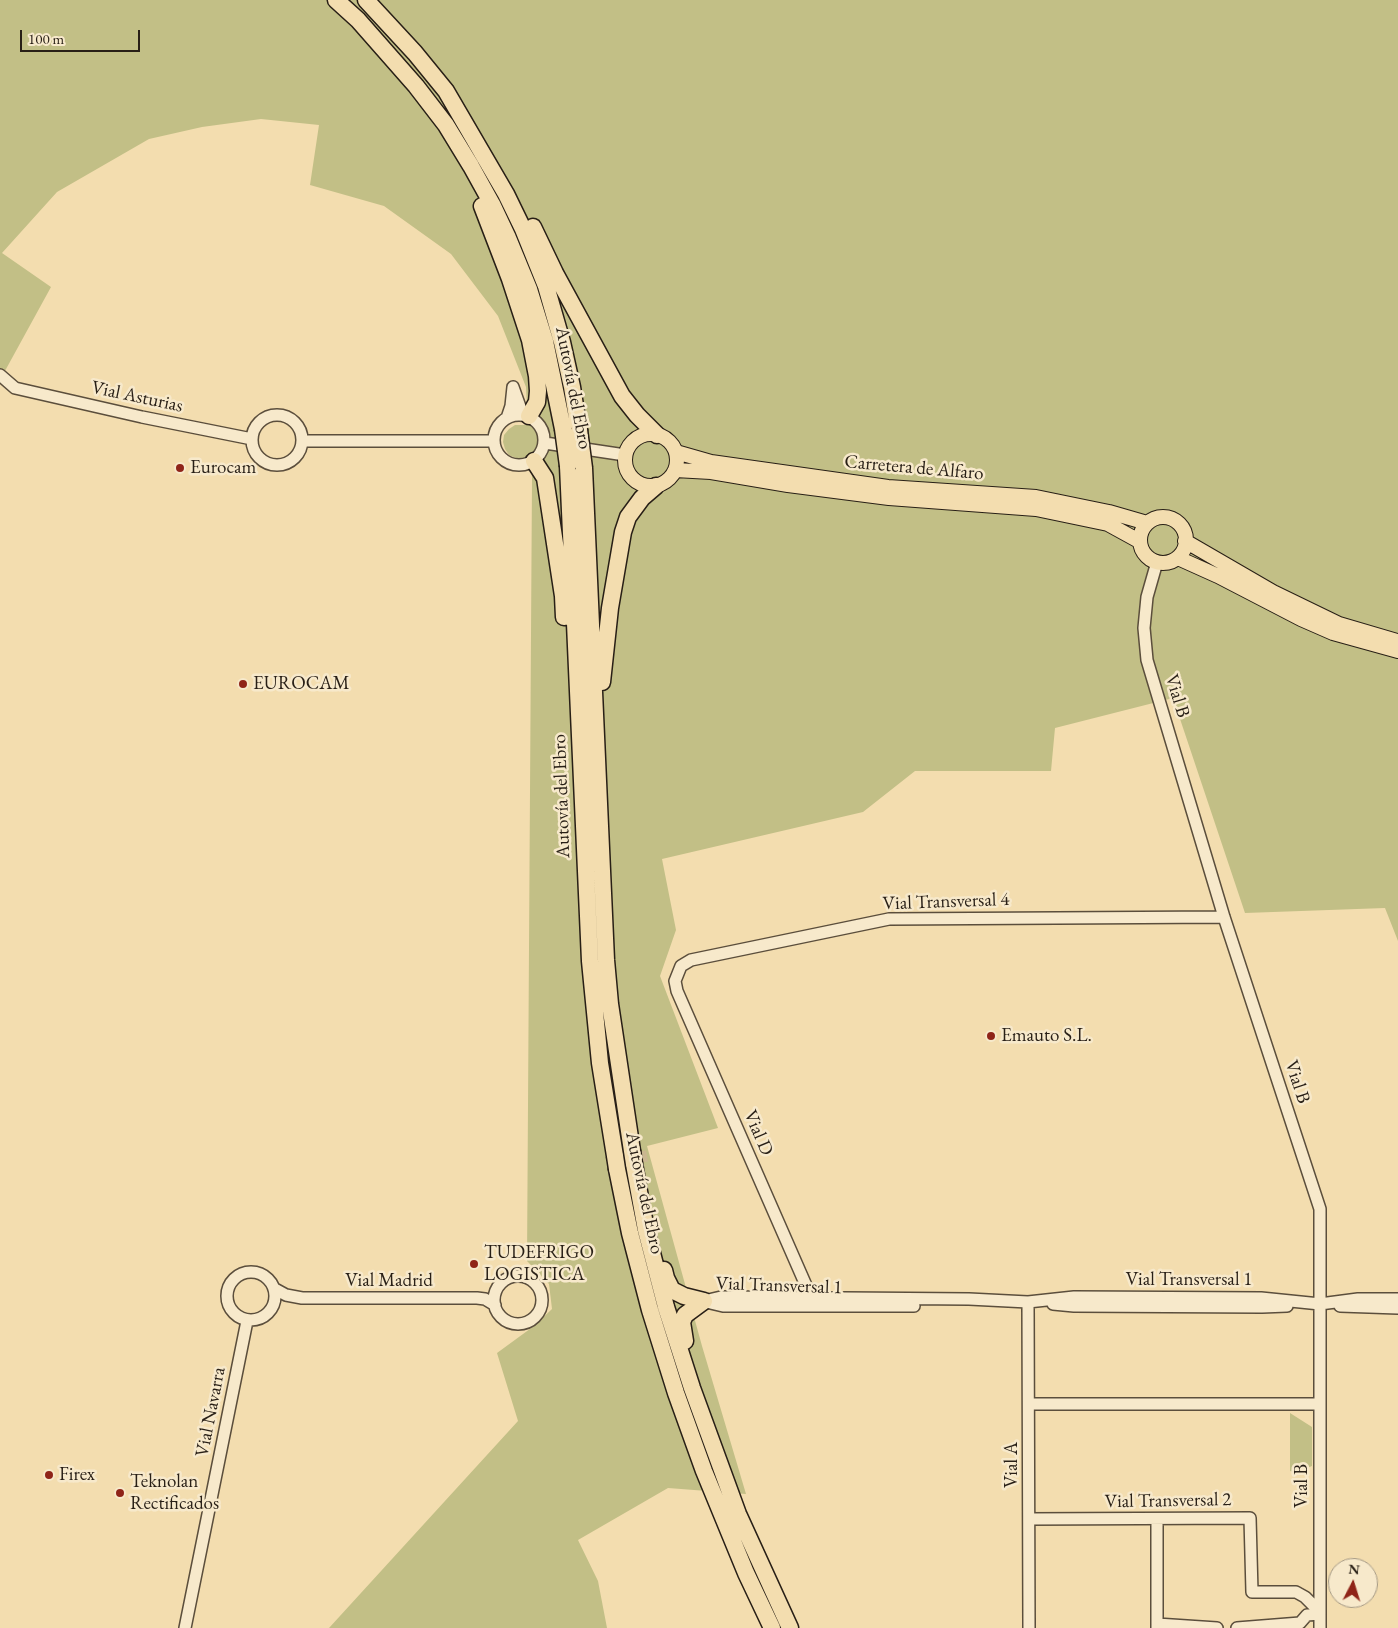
<!DOCTYPE html>
<html>
<head>
<meta charset="utf-8">
<style>
  body { margin:0 }
  #map { position:relative; width:1398px; height:1628px; overflow:hidden; background:#f3ddaf; font-family:"EB Garamond",serif }
  canvas { display:block }
  .north { position:absolute; left:1328px; top:1558px; width:50px; height:50px; box-sizing:border-box; background:#f7e9cb; border:1px solid #a49883; border-radius:50%; rotate:5deg; font-size:14px; font-weight:700; line-height:20px; text-align:center; color:#281f16 }
  .north::after { content:''; display:block; margin:auto; width:18px; height:22px; background:#8f2418; clip-path:polygon(50% 0,100% 100%,50% 72%,0 100%) }
  .scale { position:absolute; left:20px; top:30px; width:120px; height:22px; box-sizing:border-box; border:2px solid #281f16; border-top:0; padding-left:6px; font-size:15px; line-height:18px; white-space:nowrap; color:#281f16; -webkit-text-stroke:4px #f7e9cb; paint-order:stroke }
</style>
</head>
<body>
<div id="map">
<canvas width="1398" height="1628"></canvas>
<div class="north">N</div>
<div class="scale">100 m</div>
</div>
<script>
const ctx = document.querySelector('canvas').getContext('2d');
ctx.lineJoin = 'round';
function fill(path, color) { ctx.fillStyle = color; ctx.fill(path, 'evenodd'); }
const shape = rows => new Path2D(rows.map(r => 'M' + r).join(''));
function trace(path, color, width, dash) { ctx.strokeStyle = color; ctx.lineWidth = width; ctx.lineCap = dash ? 'butt' : 'round'; ctx.setLineDash(dash || []); ctx.stroke(path); }
function label(font, color, halo, rows, align = 'center') {
  ctx.font = font + ' "EB Garamond",serif'; ctx.lineWidth = 5; ctx.setLineDash([]); ctx.textBaseline = 'middle'; ctx.strokeStyle = halo; ctx.fillStyle = color; for (const [text, x, y, turn = 0] of rows) {
    ctx.save(); ctx.translate(x, y); ctx.rotate((+turn || 0) * Math.PI / 180); ctx.textAlign = isNaN(turn) ? turn : align; if (halo) ctx.strokeText(text, 0, 0); ctx.fillText(text, 0, 0); ctx.restore();
  }
}
fill(shape([
  [0,0,1398,0,1398,941,1385,908,1245,913,1173,698,1055,728,1051,771,915,771,863,812,662,859,676,930,660,976,718,1128,647,1146,702,1346,746,1494,668,1488,578,1540,598,1581,607,1628,329,1628,518,1421,497,1353,534,1326,552,1309,549,1284,527,1261,532,478,531,457,523,459,516,458,509,455,505,449,503,442,504,435,509,429,515,425,528,425,526,387,498,316,451,254,384,206,310,185,319,125,261,119,202,127,149,139,57,192,2,253,51,287,0,380],
  [1290,1413,1312,1427,1312,1466,1298,1472,1290,1471]
]), '#c2bf86');
trace(shape([
  [607,1164,647,1156]
]), '#cab790', 11, [11, 5.5]);
const minor = shape([
  [0,375,15,388,142,417,252,439],
  '494 440a25 25 0 1 1 50 0a25 25 0 1 1-50 0Z',
  '252 440a25 25 0 1 1 50 0a25 25 0 1 1-50 0Z',
  [507,418,511,406,513,387,523,415],
  [303,441,493,441],
  [545,443,625,455],
  [1157,562,1147,597,1144,628,1147,660,1224,917,1320,1209,1320,1628],
  '227 1296a24 24 0 1 1 48 0a24 24 0 1 1-48 0Z',
  '494 1300a24 24 0 1 1 48 0a24 24 0 1 1-48 0Z',
  [275,1289,286,1295,302,1298,477,1298,485,1299,495,1305],
  [704,1301,721,1297,969,1299,1028,1302,1074,1297,1261,1298,1320,1304,1358,1299,1398,1299],
  [706,1302,723,1306,914,1306],
  [1028,1302,1029,1628],
  [1053,1304,1074,1306,1262,1307,1287,1306],
  [815,1306,677,991,675,981,681,966,691,960,889,919,1224,917],
  [1340,1306,1398,1308],
  [1029,1404,1320,1404],
  [1029,1519,1250,1518,1252,1592,1296,1592,1305,1597,1313,1605,1320,1608],
  [1157,1519,1157,1628],
  [1157,1624,1217,1628],
  [185,1628,247,1321],
  [1237,1628,1300,1623,1307,1615,1320,1614]
]);
const major = shape([
  '625 460a26 26 0 1 1 52 0a26 26 0 1 1-52 0Z',
  [676,452,711,462,888,487,1036,497,1109,512,1147,523],
  [675,470,711,472,788,485,889,498,1036,509,1108,524,1139,541],
  '1140 540a23 23 0 1 1 46 0a23 23 0 1 1-46 0Z',
  [1185,541,1273,592,1339,624,1397,641],
  [1178,558,1218,576,1301,619,1333,633,1398,651]
]);
const highway = shape([
  [336,0,358,20,416,86,446,125,471,166,492,204,508,238,529,289,545,341,563,429],
  [366,0,415,53,446,91,506,194,523,229,546,286,562,342,572,387,579,430],
  [482,206,510,279,530,340,537,376,538,391,537,402,529,416],
  [533,227,555,273,622,396,637,415,657,435],
  [534,461,545,478,563,596,564,617],
  [568,466,590,961,600,1063,615,1156],
  [584,468,606,960,610,1004,632,1151],
  [602,682,610,608,623,532,628,517,642,498,656,486],
  [634,1164,646,1230,666,1307,692,1388,738,1514,790,1628],
  [617,1169,630,1233,650,1310,676,1393,704,1471,746,1573,772,1628],
  [664,1270,666,1278,672,1290,684,1296,704,1301],
  [685,1341,682,1322,685,1315,704,1301]
]);
trace(minor, '#5b4e3c', 14);
trace(major, '#281f16', 16);
trace(highway, '#281f16', 19);
trace(minor, '#f7e9cb', 11);
trace(major, '#f3ddaf', 14);
trace(highway, '#f3ddaf', 16);
const highwayBridge = shape([
  [563,429,568,466],
  [579,430,584,468],
  [632,1151,634,1164],
  [615,1156,617,1169]
]);
trace(highwayBridge, '#281f16', 19, []);
trace(highwayBridge, '#f3ddaf', 16);
for (const [x, y, r, color] of [
  [180,468,5,"#8f2418"],
  [243,684,5,"#8f2418"],
  [991,1036,5,"#8f2418"],
  [474,1264,5,"#8f2418"],
  [49,1475,5,"#8f2418"],
  [120,1493,5,"#8f2418"]
]) { const dot = new Path2D(); dot.arc(x, y, r, 0, 2 * Math.PI); ctx.fillStyle = color; ctx.fill(dot); trace(dot, '#f7e9cb', 2); }
label('19px', '#281f16', '#f7e9cb', [
  ["Autovía del Ebro",573,388,79],
  ["Vial Asturias",137,397,12],
  ["Carretera de Alfaro",914,468,5],
  ["Vial B",1177,696,73],
  ["Autovía del Ebro",562,796,-92],
  ["Vial Transversal 4",946,902,-2],
  ["Vial B",1297,1082,72],
  ["Vial D",758,1133,67],
  ["Autovía del Ebro",644,1193,78],
  ["Vial Transversal 1",1189,1280],
  ["Vial Madrid",389,1281],
  ["Vial Transversal 1",779,1286,2],
  ["Vial Navarra",211,1412,-79],
  ["Vial A",1012,1465,-90],
  ["Vial B",1302,1486,-90],
  ["Vial Transversal 2",1168,1501,-1]
]);
label('19px', '#281f16', '#f7e9cb', [
  ["Eurocam",190,468],
  ["EUROCAM",253,684],
  ["Emauto S.L.",1001,1036],
  ["TUDEFRIGO",484,1253],
  ["LOGISTICA",484,1275],
  ["Firex",59,1475],
  ["Teknolan",130,1482],
  ["Rectificados",130,1504]
], 'left');
</script>
</body>
</html>
